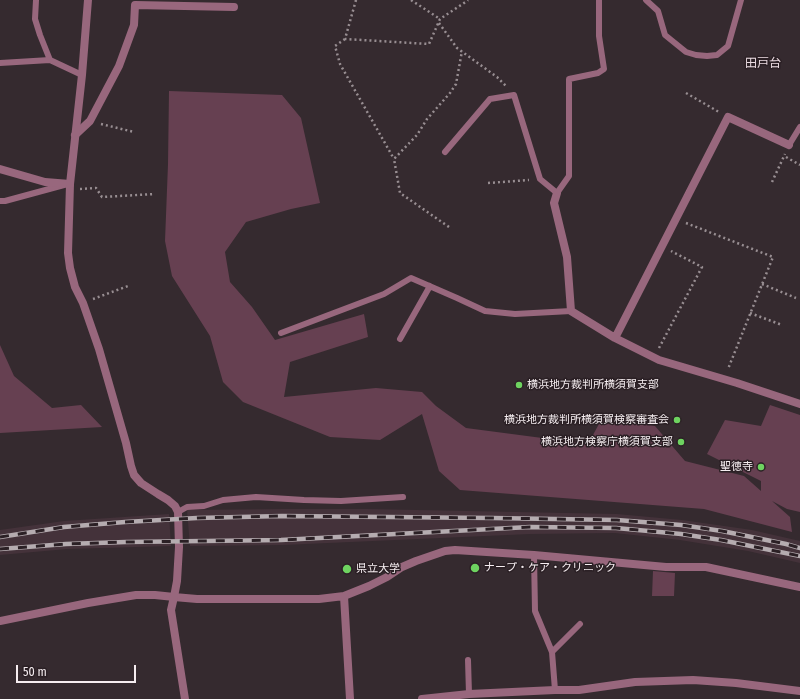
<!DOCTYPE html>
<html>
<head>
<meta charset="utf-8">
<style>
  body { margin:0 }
  #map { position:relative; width:800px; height:699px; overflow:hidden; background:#352a2f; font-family:"Fira Sans Condensed",sans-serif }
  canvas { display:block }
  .scale { position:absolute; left:16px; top:665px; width:120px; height:18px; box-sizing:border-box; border:2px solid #f5edf0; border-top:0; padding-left:5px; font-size:12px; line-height:14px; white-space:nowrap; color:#f5edf0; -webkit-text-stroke:3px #2b2025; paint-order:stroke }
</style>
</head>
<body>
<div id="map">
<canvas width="800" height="699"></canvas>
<div class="scale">50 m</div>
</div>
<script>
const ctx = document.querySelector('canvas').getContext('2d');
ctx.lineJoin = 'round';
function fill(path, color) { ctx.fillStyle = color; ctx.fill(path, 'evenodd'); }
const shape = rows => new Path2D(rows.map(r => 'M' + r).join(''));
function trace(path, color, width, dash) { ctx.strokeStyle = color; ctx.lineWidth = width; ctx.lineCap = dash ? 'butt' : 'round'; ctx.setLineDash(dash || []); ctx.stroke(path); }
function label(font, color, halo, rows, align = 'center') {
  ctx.font = font + ' "Fira Sans Condensed","Noto Sans JP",sans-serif'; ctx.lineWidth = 3; ctx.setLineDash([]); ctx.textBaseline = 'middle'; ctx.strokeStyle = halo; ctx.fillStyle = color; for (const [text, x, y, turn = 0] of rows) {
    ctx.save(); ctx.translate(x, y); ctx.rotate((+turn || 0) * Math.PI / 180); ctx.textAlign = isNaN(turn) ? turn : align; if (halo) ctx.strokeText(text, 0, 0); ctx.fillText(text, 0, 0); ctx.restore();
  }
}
fill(shape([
  [281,509,368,509,617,514,682,520,752,530,800,541,800,563,748,551,680,540,615,533,530,534,283,545,190,546,187,510],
  [169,514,171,546,67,549,0,555,0,530,64,521]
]), '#44323a');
fill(shape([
  [169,91,282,95,301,118,320,203,291,209,246,222,225,252,230,282,252,307,275,340,364,314,368,337,290,362,284,397,376,388,422,392,436,406,466,428,588,444,605,413,655,426,685,461,744,476,761,491,761,481,707,454,725,420,761,426,770,405,800,415,800,512,787,509,772,501,790,517,792,532,704,509,460,490,439,471,422,414,380,440,330,437,243,402,223,382,210,336,172,276,165,241,168,164],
  [0,345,14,376,52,408,81,405,102,427,0,433],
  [653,571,675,573,674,596,652,596]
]), '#664051');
trace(shape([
  [356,0,345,39,429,44,440,19,467,1,468,0],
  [411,0,440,19],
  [439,23,457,48,497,77,506,86],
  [345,39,335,46,340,64,394,159],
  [686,93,719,112],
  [101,124,134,132],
  [786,157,800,165],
  [772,182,785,154],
  [488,183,529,180],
  [80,189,96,188,102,197,155,194],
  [686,223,773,257,728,369],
  [449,227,400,193,394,159,417,135,427,119,450,93,456,84,462,51],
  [762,284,796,298],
  [93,299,128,286],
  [750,313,782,325],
  [659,348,702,267,671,251]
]), '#988e92', 2.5, [2, 3]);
trace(shape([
  [36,0,35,19,40,35,50,60],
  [646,0,658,11,665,35,686,52,696,55,707,56,717,55,728,46,741,0],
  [0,63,50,60,82,75],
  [789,145,800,127],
  [445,152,490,99,514,95,540,179,557,193,569,176,569,79,598,73,604,69,599,36,599,0],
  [0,201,5,201,64,185],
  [281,333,384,294,411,278,457,298,485,311,515,314,571,311],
  [400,339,430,286],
  [178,512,187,507,204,506,223,500,256,497,304,500,341,501,403,497],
  [534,555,535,611,552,652,555,690],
  [552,652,580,624],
  [468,660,469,694]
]), '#98677d', 6);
trace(shape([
  [75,135,90,121,119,66,134,25,135,5,234,7],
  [0,169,45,182,70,184,68,253,70,268,75,287,83,303,99,349,126,443,131,466,134,475,141,483,158,494,168,500,175,506,178,512,179,547,177,581,174,597],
  [557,193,554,203,567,257,571,311,615,338,659,360,737,383,800,404],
  [615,338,728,117,789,145],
  [344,596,350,699],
  [0,621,88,603,136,595,155,595,174,597,197,599,319,599,344,596,369,586,387,577,402,567,416,561,445,551,455,550,534,555,666,567,706,567,800,587],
  [422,699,469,694,555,690,579,690,635,682,693,680,736,683,800,691]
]), '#98677d', 8);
trace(shape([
  [70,184,82,75,88,0],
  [174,597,171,610,185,699]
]), '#98677d', 8);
const rail = shape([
  [0,537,64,527,125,522,197,518,282,516,492,518,617,520,681,525,722,531,786,544,800,548],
  [0,549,66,544,126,542,281,540,530,527,616,528,681,534,721,540,800,556]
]);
trace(rail, '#b5acb0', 4.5);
trace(rail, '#2b2025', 3, [9]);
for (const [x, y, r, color] of [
  [519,385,4,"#6ed360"],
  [677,420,4,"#6ed360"],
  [681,442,4,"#6ed360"],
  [761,467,4,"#6ed360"],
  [475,568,5,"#6ed360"],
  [347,569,5,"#6ed360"]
]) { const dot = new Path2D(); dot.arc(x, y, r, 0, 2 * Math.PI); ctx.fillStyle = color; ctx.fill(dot); trace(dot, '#2b2025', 1.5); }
label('11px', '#f5edf0', '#2b2025', [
  ["横浜地方裁判所横須賀支部",527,385],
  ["横浜地方裁判所横須賀検察審査会",669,420,"right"],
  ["横浜地方検察庁横須賀支部",673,442,"right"],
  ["聖徳寺",753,467,"right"],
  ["ナープ・ケア・クリニック",484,568],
  ["県立大学",356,569]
], 'left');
label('12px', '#ebdce2', '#2b2025', [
  ["田戸台",763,64]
]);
</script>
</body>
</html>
